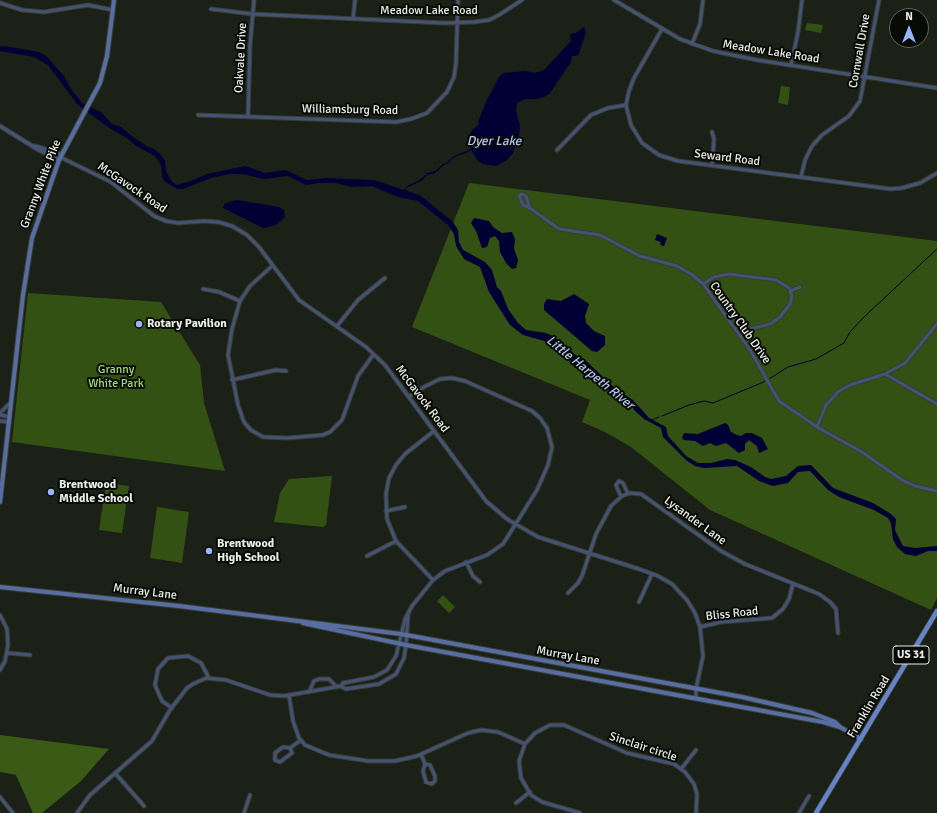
<!DOCTYPE html>
<html>
<head>
<meta charset="utf-8">
<style>
  body { margin:0 }
  #map { position:relative; width:937px; height:813px; overflow:hidden; background:#1c2118; font-family:Signika,sans-serif }
  canvas { display:block }
  .north { position:absolute; left:889px; top:8px; width:40px; height:40px; box-sizing:border-box; background:#080a06; border:1px solid #626560; border-radius:50%; rotate:0deg; font-size:11px; font-weight:700; line-height:16px; text-align:center; color:#e9ede7 }
  .north::after { content:''; display:block; margin:auto; width:14px; height:18px; background:#98b6fd; clip-path:polygon(50% 0,100% 100%,50% 72%,0 100%) }
</style>
</head>
<body>
<div id="map">
<canvas width="937" height="813"></canvas>
<div class="north">N</div>
</div>
<script>
const ctx = document.querySelector('canvas').getContext('2d');
ctx.lineJoin = 'round';
function fill(path, color) { ctx.fillStyle = color; ctx.fill(path, 'evenodd'); }
const shape = rows => new Path2D(rows.map(r => 'M' + r).join(''));
function trace(path, color, width, dash) { ctx.strokeStyle = color; ctx.lineWidth = width; ctx.lineCap = dash ? 'butt' : 'round'; ctx.setLineDash(dash || []); ctx.stroke(path); }
function label(font, color, halo, rows, align = 'center') {
  ctx.font = font + ' Signika,sans-serif'; ctx.lineWidth = 4; ctx.setLineDash([]); ctx.textBaseline = 'middle'; ctx.strokeStyle = halo; ctx.fillStyle = color; for (const [text, x, y, turn = 0] of rows) {
    ctx.save(); ctx.translate(x, y); ctx.rotate((+turn || 0) * Math.PI / 180); ctx.textAlign = isNaN(turn) ? turn : align; if (halo) ctx.strokeText(text, 0, 0); ctx.fillText(text, 0, 0); ctx.restore();
  }
}
fill(shape([
  [807,23,823,25,821,33,805,30],
  [781,86,790,87,788,105,778,103],
  [469,183,937,241,937,598,931,610,710,510,631,447,605,432,582,422,590,400,412,327],
  [28,293,161,302,200,365,204,403,225,471,12,442],
  [332,476,326,525,323,527,274,522,280,493,289,479],
  [106,483,129,486,122,533,99,530],
  [157,507,189,512,182,563,150,558],
  [443,595,455,607,449,613,437,601]
]), '#335112');
fill(shape([
  [0,735,109,749,81,781,42,813,33,813,16,775,0,772]
]), '#3a5a15');
fill(shape([
  [584,27,586,32,579,54,576,56,572,56,571,62,550,93,544,97,537,99,525,99,517,103,516,111,520,125,519,135,513,153,507,160,496,166,483,164,478,161,471,150,468,152,451,158,449,163,444,165,434,174,426,174,423,180,406,188,405,190,421,196,453,222,458,230,459,242,463,250,485,262,492,270,497,287,501,291,508,309,518,323,526,330,546,333,553,336,578,357,585,360,617,390,633,400,649,418,666,427,668,436,686,456,698,463,711,463,727,459,735,460,751,467,765,477,771,479,786,476,798,466,811,465,833,488,873,503,891,514,896,519,895,530,903,546,915,548,937,546,937,551,928,551,916,556,905,554,897,547,893,539,891,523,888,518,874,510,839,497,828,490,810,471,798,472,788,483,773,486,759,481,737,466,704,468,695,466,686,460,663,437,661,428,644,419,634,410,633,406,593,379,548,342,523,335,510,325,489,292,480,267,464,259,456,246,454,234,448,225,418,201,398,197,372,186,352,187,336,183,319,183,306,185,288,176,263,179,243,174,229,174,211,178,183,189,177,189,163,180,161,165,155,156,136,146,127,138,108,127,77,104,48,65,34,57,0,51,0,47,4,46,39,52,46,56,64,76,71,89,82,103,101,112,112,124,121,127,143,145,154,149,160,154,165,161,166,171,172,182,177,185,191,181,207,174,245,166,265,173,285,170,307,180,327,178,374,180,404,190,407,186,422,179,426,173,434,172,443,164,448,163,452,157,471,149,468,137,473,129,479,124,478,122,486,102,499,77,504,73,526,71,535,73,544,70,571,41,570,34,576,33],
  [237,200,279,207,284,210,285,217,276,225,263,228,223,208,225,203],
  [474,218,489,221,493,227,502,233,512,232,515,239,514,249,518,260,516,268,512,269,506,263,500,252,499,241,495,236,490,238,487,247,482,248,476,231,471,223],
  [657,234,667,238,664,246,660,245,661,242,655,240],
  [574,294,589,304,585,316,586,323,594,331,605,336,605,345,597,352,592,351,544,310,544,304,547,299,561,301],
  [725,423,728,425,731,432,737,435,741,436,746,433,752,433,762,438,768,449,759,453,757,446,749,440,745,444,745,450,739,453,726,443,716,446,710,443,703,446,695,441,684,440,682,438,684,433,698,434]
]), '#010035');
trace(shape([
  [137,140,146,146],
  [446,163,458,155],
  [199,179,206,175],
  [419,180,435,171],
  [769,379,788,367,816,359,844,343,850,332,865,316,937,249],
  [662,416,689,405,704,401,713,403,766,381],
  [652,420,659,417]
]), '#010035', 1);
const minor = shape([
  [614,0,680,39,713,51,757,60,937,88],
  [0,3,22,10,44,12,88,5,113,10],
  [211,9,252,14,444,23,474,22,489,20,499,15,522,0],
  [353,19,355,0],
  [662,29,634,78,629,91,626,105,631,125,642,143,659,155,678,161,891,189,902,188,920,183,937,173],
  [692,44,700,24,703,0],
  [791,65,798,32,802,0],
  [198,115,396,122,411,119,427,113,447,92,454,77,456,63,458,0],
  [248,116,250,46,254,0],
  [557,150,591,115,608,108,626,105],
  [60,157,111,182,154,216,166,221,178,223,204,221,218,222,232,226,247,235,259,247,299,300,366,347,385,365,486,501,507,519,538,537,639,569,658,576,672,584,687,600,695,613,700,627,703,656,696,689,696,698],
  [712,165,714,139,712,132],
  [801,177,805,160,812,146,822,135,849,116,860,101,879,0],
  [530,208,523,205,519,196,522,194,526,196,530,208,559,229,600,235,640,256,677,266,691,274,703,284,750,350,779,401,817,427,862,452,902,480,915,486,937,491],
  [272,266,250,286,240,301,232,329,228,355,238,405,244,422,251,430,263,437,288,438,323,435,330,432,342,420,358,376,373,355],
  [703,284,714,277,729,274,776,280,789,288,792,296,790,304,780,317,770,324,750,329,740,336],
  [203,289,219,292,240,301],
  [790,291,800,287],
  [937,324,905,363,885,374,937,404],
  [337,326,358,300,385,278],
  [232,380,276,370,286,371],
  [0,413,11,402],
  [0,415,10,417],
  [0,421,9,422],
  [817,427,826,405,839,391,850,385,885,374],
  [621,497,616,485,619,481,623,483,628,494],
  [386,511,405,507],
  [367,556,396,541],
  [466,562,473,576,480,582],
  [433,580,396,541,387,519,386,494,389,478,396,465,405,454,434,431],
  [568,593,578,583,582,576,596,534,611,506,622,496,630,493,641,494,721,551,745,564,819,594,830,602,836,609,838,633],
  [639,602,652,574],
  [0,615,7,629,8,645,5,661,0,670],
  [408,615,406,645,404,658,396,674,379,684,346,689,341,686,343,683,374,677,387,670,396,656,405,619,412,606,433,580,445,571,487,555,503,544,537,490,548,465,552,447,547,428,540,418,532,411,465,381,452,378,440,379,424,387,410,396],
  [700,627,721,622,772,618,783,609,789,599,793,584],
  [7,653,30,655],
  [309,692,314,681,319,679,329,679,337,687],
  [289,695,293,721,299,738,305,745,329,755,368,761,395,761,417,756,468,733,481,730,498,732,525,744],
  [172,708,162,701,155,685,158,669,168,658,188,656,201,663,209,678],
  [290,748,292,753,280,762,275,760,275,753,283,747,290,748,301,740],
  [421,754,425,764,423,771,426,782,432,784,435,781,435,776,430,765,425,764],
  [681,769,696,750],
  [115,773,144,806],
  [0,797,13,813],
  [516,803,530,792],
  [77,813,90,795,152,741,170,710,187,688,193,684,206,678,226,680,270,695,284,696,341,686],
  [244,813,250,795],
  [580,813,542,802,531,795,521,778,519,761,525,744,535,733,550,725,564,725,627,753,674,764,685,772,694,784,697,794,696,813],
  [799,813,809,796]
]);
const tertiary = shape([
  [0,126,37,149,59,160],
  [34,146,61,154]
]);
const secondary = shape([
  [0,502,23,295,32,238,59,160,100,83,107,56,114,0],
  [0,587,179,606,401,634,742,697,812,713,835,722,840,727],
  [303,623,406,645,823,722,840,727,861,739]
]);
const primary = shape([
  [816,813,937,611]
]);
trace(minor, '#393e35', 5);
trace(tertiary, '#393e35', 5.5);
trace(secondary, '#393e35', 6);
trace(primary, '#393e35', 6);
trace(minor, '#445273', 3);
trace(tertiary, '#445273', 3.5);
trace(secondary, '#586ea3', 4);
trace(primary, '#6783c8', 4.5);
for (const [x, y, r, color] of [
  [139,324,4,"#98b6fd"],
  [51,492,4,"#98b6fd"],
  [209,551,4,"#98b6fd"]
]) { const dot = new Path2D(); dot.arc(x, y, r, 0, 2 * Math.PI); ctx.fillStyle = color; ctx.fill(dot); trace(dot, '#080a06', 1.5); }
for (const [x, y, w] of [
  [911,655,36]
]) { const box = new Path2D(); box.roundRect(x - w / 2, y - 9, w, 18, 3); ctx.fillStyle = '#080a06'; ctx.fill(box); trace(box, '#e9ede7', 1); }
label('bold 11px', '#e9ede7', null, [
  ["US 31",911,655]
]);
label('12px', '#e9ede7', '#080a06', [
  ["Meadow Lake Road",429,11],
  ["Cornwall Drive",860,51,-80],
  ["Meadow Lake Road",771,52,9],
  ["Oakvale Drive",241,58,-87],
  ["Williamsburg Road",350,110,1],
  ["Seward Road",727,158,7],
  ["Granny White Pike",41,184,-69],
  ["McGavock Road",132,188,34],
  ["Country Club Drive",740,323,55],
  ["McGavock Road",422,399,53],
  ["Lysander Lane",695,521,36],
  ["Murray Lane",145,592,7],
  ["Bliss Road",732,614,-6],
  ["Murray Lane",568,656,10],
  ["Franklin Road",869,707,-59],
  ["Sinclair circle",643,747,18]
]);
label('bold 12px', '#e9ede7', '#080a06', [
  ["Rotary Pavilion",147,324],
  ["Brentwood",59,485],
  ["Middle School",59,499],
  ["Brentwood",217,544],
  ["High School",217,558]
], 'left');
label('12px', '#a0db68', '#080a06', [
  ["Granny",116,370],
  ["White Park",116,384]
]);
label('italic 13px', '#b0c3ed', '#080a06', [
  ["Dyer Lake",494,142],
  ["Little Harpeth River",590,373,39]
]);
</script>
</body>
</html>
